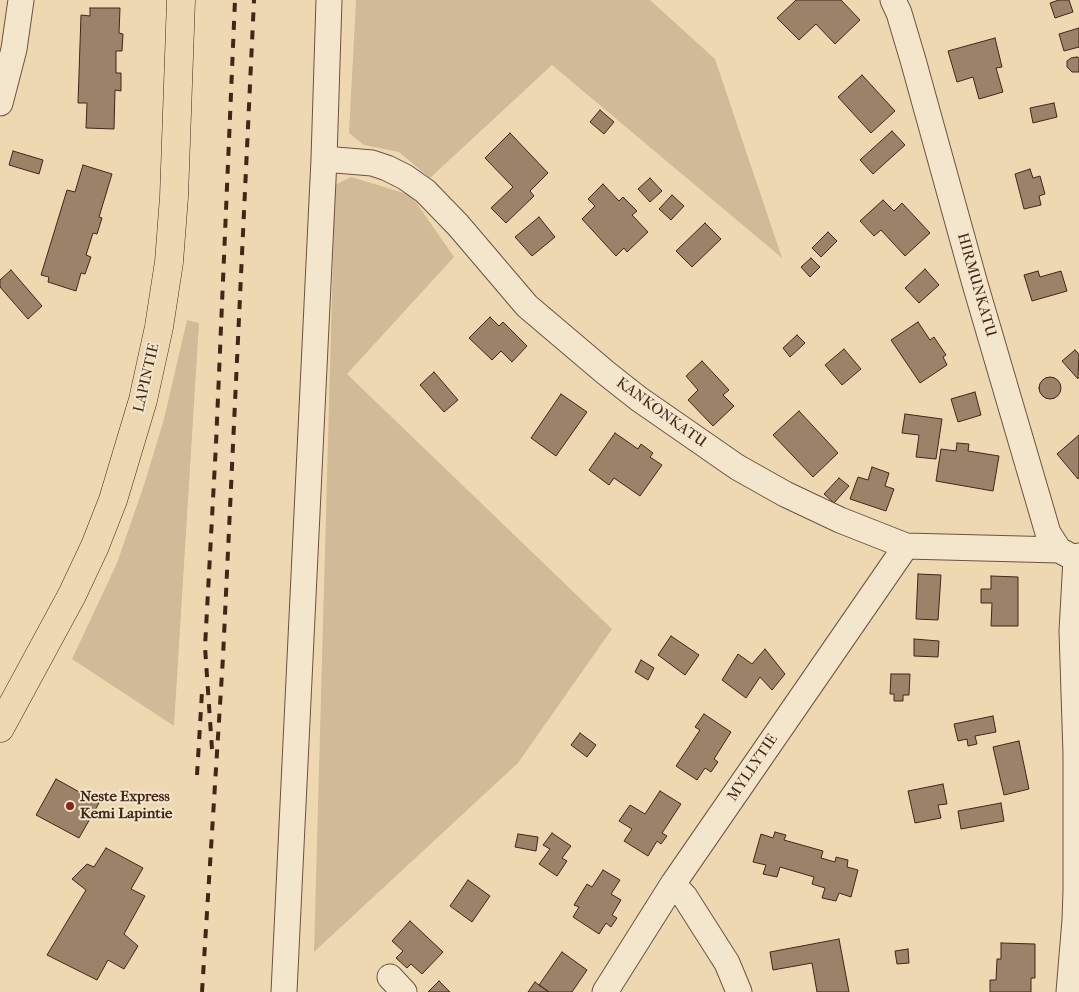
<!DOCTYPE html>
<html>
<head>
<meta charset="utf-8">
<style>
  body { margin:0 }
  canvas { display:block; background:#eed8b1 }
</style>
</head>
<body>
<canvas width="1079" height="992"></canvas>
<script>
const ctx = document.querySelector('canvas').getContext('2d');
ctx.lineJoin = 'round';
function fill(path, color) { ctx.fillStyle = color; ctx.fill(path, 'evenodd'); }
const shape = rows => new Path2D(rows.map(r => 'M' + r).join(''));
function trace(path, color, width, dash) { ctx.strokeStyle = color; ctx.lineWidth = width; ctx.lineCap = dash ? 'butt' : 'round'; ctx.setLineDash(dash || []); ctx.stroke(path); }
function label(font, color, halo, rows, align = 'center') {
  ctx.font = font + ' "IM FELL French Canon",serif'; ctx.lineWidth = 4; ctx.setLineDash([]); ctx.textBaseline = 'middle'; ctx.strokeStyle = halo; ctx.fillStyle = color; for (const [text, x, y, turn = 0] of rows) {
    ctx.save(); ctx.translate(x, y); ctx.rotate((+turn || 0) * Math.PI / 180); ctx.textAlign = isNaN(turn) ? turn : align; if (halo) ctx.strokeText(text, 0, 0); ctx.fillText(text, 0, 0); ctx.restore();
  }
}
fill(shape([
  [356,0,650,0,715,59,782,258,552,65,430,178,399,152,364,145,349,133],
  [351,177,411,195,454,257,347,374,612,629,518,763,314,952,335,185],
  [187,320,199,323,174,726,72,659,117,563,144,485,164,419]
]), '#d1ba97');
const building = shape([
  [796,0,841,0,860,20,835,44,816,24,799,40,777,18,796,0],
  [1059,0,1069,0,1073,12,1055,18,1050,3,1059,0],
  [90,8,120,8,119,33,123,34,122,51,116,51,116,73,121,73,121,91,115,90,114,129,86,128,87,103,78,103,81,15,90,16,90,8],
  [1079,28,1079,47,1064,51,1059,34,1079,28],
  [995,38,1002,67,996,68,1003,92,979,99,973,77,957,82,948,51,995,38],
  [1077,57,1079,58,1079,72,1072,72,1067,67,1067,61,1071,58,1077,57],
  [862,75,895,111,871,133,838,97,862,75],
  [1054,103,1057,117,1033,123,1030,108,1054,103],
  [600,110,614,122,604,134,590,122,600,110],
  [892,131,905,145,873,174,860,160,892,131],
  [510,133,548,173,530,191,534,196,506,223,491,208,513,187,485,158,510,133],
  [13,151,43,160,39,174,9,165,13,151],
  [83,165,112,174,99,217,102,218,97,234,93,233,86,255,91,257,85,274,81,273,76,291,48,282,49,277,41,275,67,190,75,192,83,165],
  [1030,169,1033,178,1040,176,1045,194,1039,196,1041,205,1024,209,1015,174,1030,169],
  [650,178,662,191,650,202,638,189,650,178],
  [603,184,619,201,623,197,637,211,632,215,648,232,627,252,624,248,616,256,582,219,595,206,588,199,603,184],
  [672,195,684,206,671,220,659,209,672,195],
  [883,200,894,211,902,203,930,233,905,256,881,230,874,236,860,221,883,200],
  [539,217,555,237,532,256,515,237,539,217],
  [705,223,721,239,692,267,676,251,705,223],
  [828,232,837,241,821,257,812,248,828,232],
  [811,258,820,267,810,277,801,267,811,258],
  [925,269,939,285,919,303,905,288,925,269],
  [11,270,42,306,28,319,0,287,0,280,11,270],
  [1038,271,1040,277,1061,271,1067,291,1032,301,1024,275,1038,271],
  [490,317,499,326,503,322,527,346,512,362,501,351,492,360,469,338,490,317],
  [918,322,930,340,934,337,946,355,943,357,947,365,920,383,891,340,918,322],
  [797,335,805,343,790,357,783,348,797,335],
  [844,349,861,369,842,385,825,365,844,349],
  [1075,350,1079,354,1078,379,1062,361,1075,350],
  [702,361,729,390,723,395,734,406,713,426,688,400,698,390,686,376,702,361],
  [434,372,458,400,444,412,420,385,434,372],
  '1039 388a11 11 0 1 1 22 0a11 11 0 1 1-22 0Z',
  [975,392,981,415,958,422,951,399,975,392],
  [561,394,587,412,556,456,531,438,561,394],
  [799,411,838,453,813,477,773,435,799,411],
  [905,414,942,419,936,459,916,457,919,435,902,433,905,414],
  [615,433,638,449,641,444,653,453,650,457,662,465,640,496,614,478,609,485,589,470,615,433],
  [1079,435,1079,478,1078,479,1057,454,1079,435],
  [957,443,969,444,968,451,999,456,993,491,936,481,941,449,956,451,957,443],
  [872,467,889,473,885,486,894,489,886,511,850,499,858,477,868,480,872,467],
  [839,478,849,486,834,503,824,494,839,478],
  [918,574,941,575,938,620,916,619,918,574],
  [991,576,1018,577,1018,626,991,626,992,603,981,603,981,589,991,589,991,576],
  [671,636,699,655,685,675,658,655,671,636],
  [914,639,939,641,938,657,914,656,914,639],
  [765,649,785,674,772,690,760,677,746,698,722,680,738,654,752,664,765,649],
  [641,660,654,668,648,680,635,672,641,660],
  [891,674,910,674,909,695,903,695,903,701,894,701,894,694,890,694,891,674],
  [704,714,731,732,714,759,718,762,711,772,705,768,697,780,676,766,700,730,695,727,704,714],
  [993,716,996,732,975,736,977,744,968,746,967,739,958,741,954,724,993,716],
  [580,733,596,745,587,757,571,745,580,733],
  [1019,741,1029,789,1004,795,993,747,1019,741],
  [56,779,99,803,79,838,36,815,56,779],
  [943,784,947,804,938,805,941,818,915,823,908,791,943,784],
  [660,791,681,804,662,833,667,836,661,844,657,841,648,856,624,841,632,829,619,821,630,805,645,814,660,791],
  [1001,803,1004,821,961,829,958,811,1001,803],
  [775,832,786,835,784,840,823,851,821,858,835,862,836,857,848,860,847,867,858,870,851,897,839,893,836,901,822,898,825,888,812,884,814,877,780,867,777,877,763,874,766,865,753,862,761,834,773,838,775,832],
  [552,833,571,846,562,858,567,861,557,876,539,864,550,849,543,845,552,833],
  [518,834,538,837,536,851,515,847,518,834],
  [106,848,143,868,131,889,145,896,124,934,138,946,124,969,108,960,97,980,47,955,86,890,72,879,87,864,94,867,106,848],
  [603,870,620,880,611,894,621,900,612,915,617,918,611,927,606,923,599,934,573,917,579,907,574,905,587,884,592,887,603,870],
  [468,880,490,896,472,922,450,906,468,880],
  [410,921,443,952,422,974,411,964,407,968,396,958,403,951,392,941,410,921],
  [839,939,849,992,817,992,812,963,773,970,770,952,839,939],
  [1001,943,1035,944,1035,978,1031,978,1031,992,990,992,990,980,996,980,997,959,1001,959,1001,943],
  [908,949,909,963,897,964,895,951,908,949],
  [562,952,587,970,572,992,549,992,539,985,562,952],
  [439,981,450,992,428,992,439,981],
  [535,982,539,985,549,992,528,992,535,982]
]);
fill(building, '#9c8268');
trace(building, '#442519', 1);
const minor = shape([
  [893,0,899,13,913,60,975,284,1048,533,1059,550,1076,559],
  [0,103,14,49,21,0],
  [324,159,372,163,387,168,405,177,425,191,458,225,527,306,606,373,639,399,737,467,785,494,840,520,906,546,1059,550],
  [673,884,685,897,727,963,739,992],
  [390,977,404,992],
  [284,992,324,159,329,0],
  [605,992,673,884,906,546],
  [1069,992,1075,920,1076,891,1076,754,1072,631,1076,559,1079,556]
]);
const major = shape([
  [0,728,72,595,95,546,113,500,143,400,159,327,169,262,174,197,181,0]
]);
trace(minor, '#6e523f', 27);
trace(major, '#442519', 29);
trace(minor, '#f4e6cc', 25);
trace(major, '#eed8b1', 28);
trace(shape([
  [212,749,205,647,216,444,235,0],
  [197,775,202,692],
  [202,992,223,657,254,0]
]), '#442519', 4, [9, 9]);
for (const [x, y, r, color] of [
  [70,806,5,"#8f2418"]
]) { const dot = new Path2D(); dot.arc(x, y, r, 0, 2 * Math.PI); ctx.fillStyle = color; ctx.fill(dot); trace(dot, '#f4e6cc', 2); }
label('15px', '#442519', '#f4e6cc', [
  ["HIRMUNKATU",976,285,74],
  ["LAPINTIE",147,378,-77],
  ["KANKONKATU",661,413,36],
  ["MYLLYTIE",753,768,-56]
]);
label('bold 15px', '#442519', '#f4e6cc', [
  ["Neste Express",80,797],
  ["Kemi Lapintie",80,814]
], 'left');
</script>
</body>
</html>
